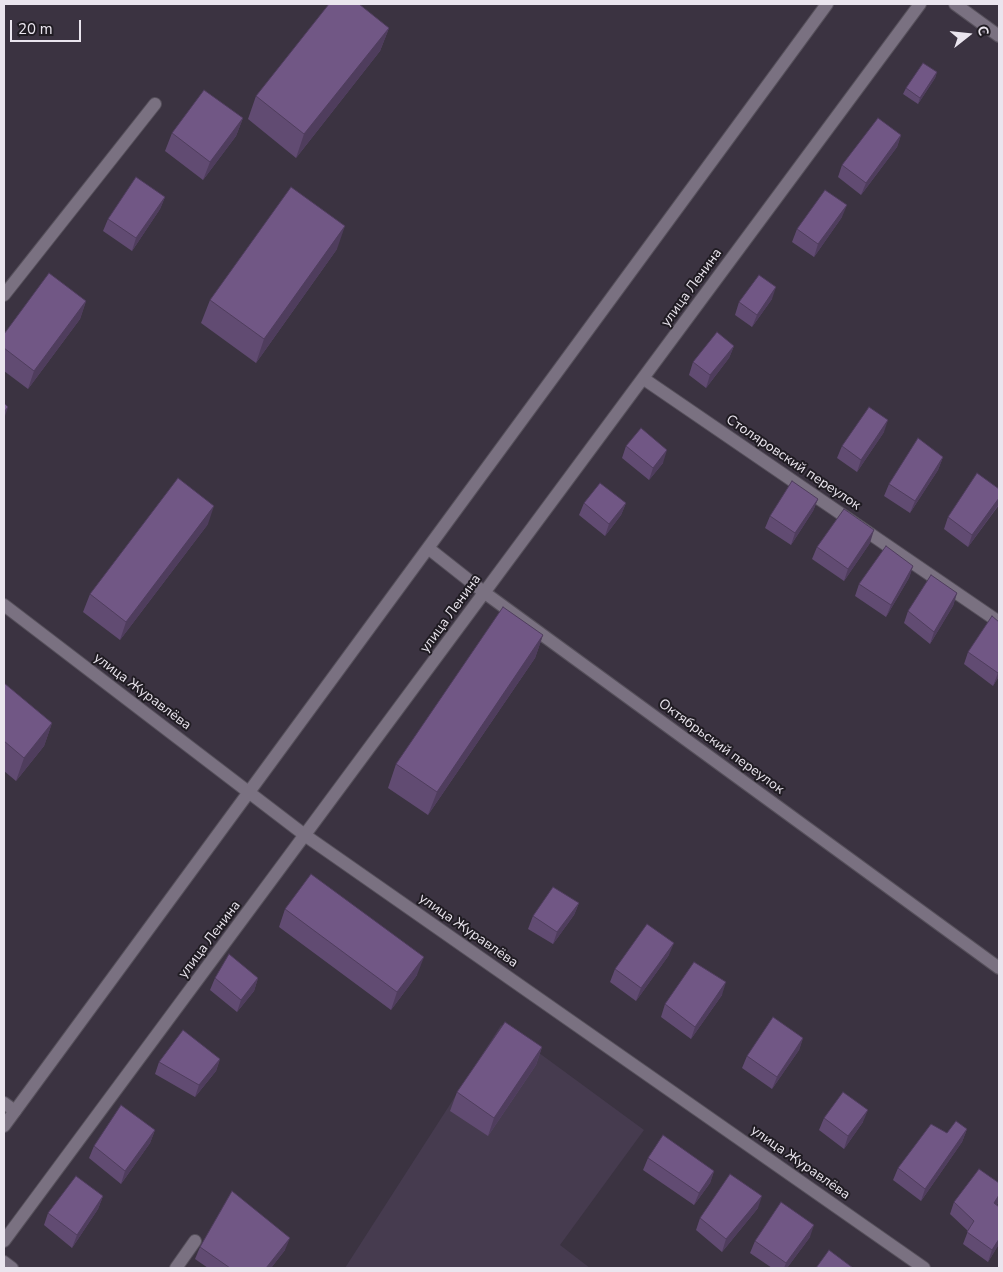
<!DOCTYPE html>
<html>
<head>
<meta charset="utf-8">
<style>
  body { margin:0 }
  #map { position:relative; width:1003px; height:1272px; overflow:hidden; background:#3b3341; font-family:"Nunito Sans",sans-serif }
  canvas { display:block }
  .frame { position:absolute; inset:0; border:5px solid #eae5ee; pointer-events:none }
  .north { position:absolute; left:943px; top:10px; width:50px; height:50px; -webkit-text-stroke:4px #201c23; paint-order:stroke; rotate:74deg; font-size:14px; font-weight:700; line-height:20px; text-align:center; color:#eae5ee }
  .north::after { content:''; display:block; margin:auto; width:18px; height:22px; background:#eae5ee; clip-path:polygon(50% 0,100% 100%,50% 72%,0 100%) }
  .scale { position:absolute; left:10px; top:20px; width:71px; height:22px; box-sizing:border-box; border:2px solid #eae5ee; border-top:0; padding-left:6px; font-size:15px; line-height:18px; white-space:nowrap; color:#eae5ee; -webkit-text-stroke:4px #201c23; paint-order:stroke }
</style>
</head>
<body>
<div id="map">
<canvas width="1003" height="1272"></canvas>
<div class="frame"></div>
<div class="north">С</div>
<div class="scale">20 m</div>
</div>
<script>
const ctx = document.querySelector('canvas').getContext('2d');
ctx.lineJoin = 'round';
function fill(path, color) { ctx.fillStyle = color; ctx.fill(path, 'evenodd'); }
const shape = rows => new Path2D(rows.map(r => 'M' + r).join(''));
function trace(path, color, width, dash) { ctx.strokeStyle = color; ctx.lineWidth = width; ctx.lineCap = dash ? 'butt' : 'round'; ctx.setLineDash(dash || []); ctx.stroke(path); }
function label(font, color, halo, rows, align = 'center') {
  ctx.font = font + ' "Nunito Sans",sans-serif'; ctx.lineWidth = 4; ctx.setLineDash([]); ctx.textBaseline = 'middle'; ctx.strokeStyle = halo; ctx.fillStyle = color; for (const [text, x, y, turn = 0] of rows) {
    ctx.save(); ctx.translate(x, y); ctx.rotate((+turn || 0) * Math.PI / 180); ctx.textAlign = isNaN(turn) ? turn : align; if (halo) ctx.strokeText(text, 0, 0); ctx.fillText(text, 0, 0); ctx.restore();
  }
}
fill(shape([
  [501,1025,644,1130,560,1245,590,1268,345,1268]
]), '#463b4f');
const lane = shape([
  [4,295,155,104],
  [4,1103,15,1111],
  [176,1268,195,1241]
]);
const street = shape([
  [955,4,999,36],
  [644,379,999,622],
  [428,548,485,593,999,968],
  [4,605,306,836,924,1268],
  [4,1126,827,4],
  [4,1241,920,4],
  [4,1262,12,1268]
]);
trace(lane, '#56505b', 14);
trace(street, '#56505b', 14);
trace(lane, '#7a7181', 12);
trace(street, '#7a7181', 12);
fill(shape([
  [389,28,380,51,296,158,248,119,256,96],
  [937,72,935,78,918,104,903,94,906,88],
  [243,118,236,136,203,180,165,151,172,133],
  [901,135,897,147,861,195,838,177,842,165],
  [165,197,160,209,132,251,103,231,108,219],
  [842,217,814,257,792,242,797,229],
  [337,249,256,363,201,323,210,300],
  [772,299,752,327,735,315,739,302],
  [86,301,80,319,28,389,4,371,4,334],
  [734,346,729,358,706,388,689,375,693,362],
  [884,432,857,472,837,458,842,446],
  [626,446,663,463,649,480,622,458],
  [943,457,938,470,910,513,884,496,889,484],
  [999,489,999,505,968,547,944,529,948,517],
  [818,499,813,511,791,545,765,528,770,516],
  [584,503,626,503,621,515,605,536,579,515],
  [208,524,120,640,83,612,90,594],
  [870,543,844,581,812,559,817,547],
  [913,566,909,578,886,617,855,596,859,584],
  [957,593,953,606,930,644,904,623,908,611],
  [999,622,999,676,993,686,964,664,968,652],
  [543,635,535,658,428,815,388,788,396,764],
  [4,683,52,723,44,746,16,781,4,771],
  [579,903,574,915,553,944,528,929,533,916],
  [285,909,417,975,391,1010,279,927],
  [669,955,636,1001,610,982,615,969],
  [215,978,258,978,254,991,237,1012,210,990],
  [722,995,691,1039,661,1017,665,1004],
  [803,1038,799,1050,772,1089,742,1068,747,1056],
  [542,1047,536,1065,488,1136,450,1111,457,1092],
  [220,1059,216,1071,195,1097,155,1074,159,1062],
  [824,1118,863,1122,844,1149,819,1130],
  [967,1129,962,1142,921,1201,893,1180,898,1168,947,1133],
  [155,1130,150,1143,121,1184,89,1158,94,1146],
  [648,1158,714,1171,710,1183,694,1205,643,1170],
  [999,1183,999,1201,997,1205,999,1207,999,1244,988,1262,963,1244,968,1231,950,1214,954,1202],
  [103,1196,98,1209,72,1248,44,1225,48,1213],
  [758,1208,722,1252,696,1230,700,1218],
  [810,1237,787,1268,772,1268,750,1253,755,1241],
  [200,1247,285,1250,271,1268,208,1268,195,1259]
]), '#614b72');
fill(shape([
  [389,28,380,51,296,158,304,134],
  [937,72,935,78,918,104,920,98],
  [243,118,236,136,203,180,210,162],
  [901,135,897,147,861,195,866,183],
  [165,197,160,209,132,251,136,238],
  [847,205,842,217,814,257,818,244],
  [345,226,337,249,256,363,264,339],
  [776,287,772,299,752,327,757,315],
  [86,301,80,319,28,389,34,371],
  [734,346,729,358,706,388,710,375],
  [8,407,4,419,4,412],
  [888,420,884,432,857,472,861,460],
  [667,450,663,463,649,480,653,468],
  [943,457,938,470,910,513,915,501],
  [999,498,999,504,968,547,972,535],
  [818,499,813,511,791,545,795,533],
  [626,503,621,515,605,536,609,524],
  [214,506,208,524,120,640,126,622],
  [874,530,870,543,844,581,848,569],
  [913,566,909,578,886,617,891,605],
  [957,593,953,606,930,644,934,632],
  [543,635,535,658,428,815,437,792],
  [999,671,999,676,993,686,998,673],
  [52,723,44,746,16,781,24,758],
  [579,903,574,915,553,944,557,932],
  [674,943,669,955,636,1001,641,988],
  [424,957,417,975,391,1010,397,992],
  [258,978,254,991,237,1012,241,1000],
  [726,982,722,995,691,1039,695,1027],
  [803,1038,799,1050,772,1089,777,1077],
  [542,1047,536,1065,488,1136,494,1118],
  [220,1059,216,1071,195,1097,199,1085],
  [868,1110,863,1122,844,1149,848,1136],
  [967,1129,962,1142,921,1201,925,1189],
  [155,1130,150,1143,121,1184,125,1171],
  [714,1171,710,1183,694,1205,699,1193],
  [999,1195,999,1201,990,1215,994,1203],
  [103,1196,98,1209,72,1248,77,1235],
  [762,1196,758,1208,722,1252,726,1239],
  [814,1225,810,1237,787,1268,784,1268,786,1263],
  [290,1238,285,1250,271,1268,266,1268],
  [999,1239,999,1244,988,1262,992,1250]
]), '#4f3d5d');
const building = shape([
  [329,4,359,4,389,28,304,134,256,96,329,4],
  [923,63,937,72,920,98,906,88,923,63],
  [204,90,243,118,210,162,172,133,204,90],
  [878,118,901,135,866,183,842,165,878,118],
  [136,177,165,197,136,238,108,219,136,177],
  [291,187,345,226,264,339,210,300,291,187],
  [825,190,847,205,818,244,797,229,825,190],
  [49,273,86,301,34,371,4,348,4,334,49,273],
  [759,275,776,287,757,315,739,302,759,275],
  [717,332,734,346,710,375,693,362,717,332],
  [4,403,8,407,4,412,4,403],
  [869,407,888,420,861,460,842,446,869,407],
  [641,428,667,450,653,468,626,446,641,428],
  [918,438,943,457,915,501,889,484,918,438],
  [977,473,999,489,999,498,972,535,948,517,977,473],
  [178,478,214,506,126,622,90,594,178,478],
  [792,481,818,499,795,533,770,516,792,481],
  [600,483,626,503,609,524,584,503,600,483],
  [844,509,874,530,848,569,817,547,844,509],
  [886,546,913,566,891,605,859,584,886,546],
  [931,575,957,593,934,632,908,611,931,575],
  [503,607,543,635,437,792,396,764,503,607],
  [992,616,999,622,999,671,998,673,968,652,992,616],
  [4,683,52,723,24,758,4,741,4,683],
  [311,874,424,957,397,992,285,909,311,874],
  [553,887,579,903,557,932,533,916,553,887],
  [647,924,674,943,641,988,615,969,647,924],
  [229,954,258,978,241,1000,215,978,229,954],
  [694,962,726,982,695,1027,665,1004,694,962],
  [773,1017,803,1038,777,1077,747,1056,773,1017],
  [505,1022,542,1047,494,1118,457,1092,505,1022],
  [183,1030,220,1059,199,1085,159,1062,183,1030],
  [843,1092,868,1110,848,1136,824,1118,843,1092],
  [121,1105,155,1130,125,1171,94,1146,121,1105],
  [956,1121,967,1129,925,1189,898,1168,931,1124,947,1133,956,1121],
  [663,1135,714,1171,699,1193,648,1158,663,1135],
  [979,1169,999,1183,999,1195,994,1203,999,1207,999,1239,992,1250,967,1232,974,1221,954,1202,979,1169],
  [730,1174,762,1196,726,1239,700,1218,730,1174],
  [76,1176,103,1196,77,1235,48,1213,76,1176],
  [232,1191,290,1238,266,1268,230,1268,200,1247,232,1191],
  [781,1202,814,1225,786,1263,755,1241,781,1202],
  [829,1250,853,1268,816,1268,829,1250]
]);
fill(building, '#715785');
trace(building, '#4f3d5d', 1);
label('14px', '#eae5ee', '#201c23', [
  ["улица Ленина",692,288,-54],
  ["Столяровский переулок",793,463,34],
  ["улица Ленина",451,614,-54],
  ["улица Журавлёва",142,692,37],
  ["Октябрьский переулок",721,747,36],
  ["улица Журавлёва",468,931,35],
  ["улица Ленина",210,940,-53],
  ["улица Журавлёва",800,1163,35]
]);
</script>
</body>
</html>
